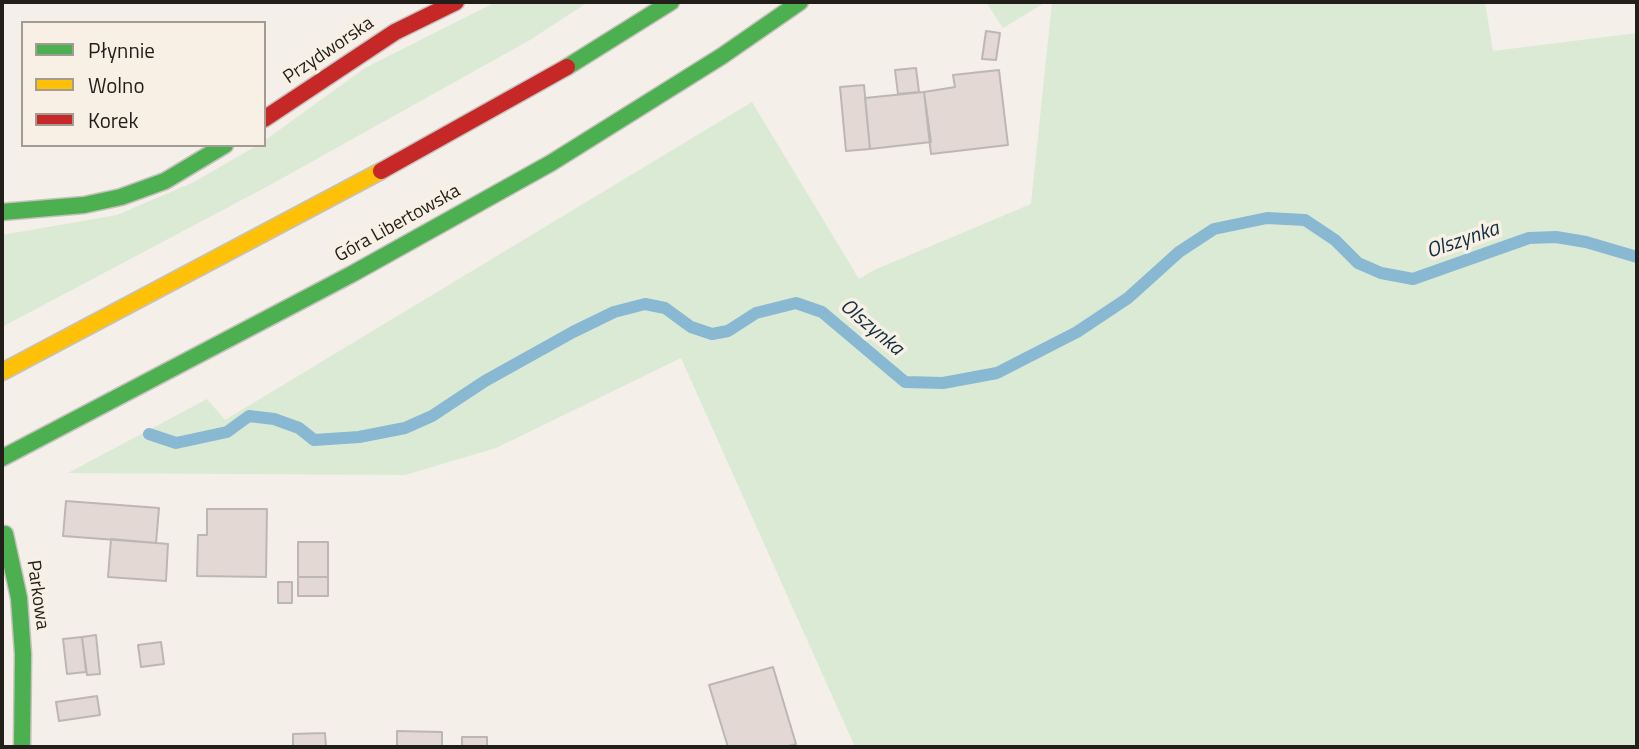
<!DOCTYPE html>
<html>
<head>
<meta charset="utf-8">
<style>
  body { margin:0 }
  #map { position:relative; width:1639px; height:749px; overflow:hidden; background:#f4efe8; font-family:"Titillium Web",sans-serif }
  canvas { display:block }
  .frame { position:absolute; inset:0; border:4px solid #221f1b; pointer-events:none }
  .legend { position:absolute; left:21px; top:21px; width:245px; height:126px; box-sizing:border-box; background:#f8f0e4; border:2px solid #a29c94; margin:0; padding:9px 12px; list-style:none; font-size:21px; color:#221f1b }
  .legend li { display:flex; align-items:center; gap:14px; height:35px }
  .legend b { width:35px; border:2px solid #a29c94 }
</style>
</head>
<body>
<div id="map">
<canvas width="1639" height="749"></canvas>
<div class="frame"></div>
<ul class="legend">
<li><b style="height:9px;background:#4caf50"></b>Płynnie</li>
<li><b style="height:9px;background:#ffc107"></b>Wolno</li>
<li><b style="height:9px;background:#c62828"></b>Korek</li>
</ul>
</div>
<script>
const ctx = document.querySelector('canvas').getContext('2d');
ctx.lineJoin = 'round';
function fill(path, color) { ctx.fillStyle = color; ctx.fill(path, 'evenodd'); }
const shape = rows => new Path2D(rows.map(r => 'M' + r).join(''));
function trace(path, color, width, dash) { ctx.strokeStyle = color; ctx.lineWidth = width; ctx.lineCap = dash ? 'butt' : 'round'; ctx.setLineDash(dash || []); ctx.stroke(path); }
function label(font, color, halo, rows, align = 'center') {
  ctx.font = font + ' "Titillium Web",sans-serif'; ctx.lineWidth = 7; ctx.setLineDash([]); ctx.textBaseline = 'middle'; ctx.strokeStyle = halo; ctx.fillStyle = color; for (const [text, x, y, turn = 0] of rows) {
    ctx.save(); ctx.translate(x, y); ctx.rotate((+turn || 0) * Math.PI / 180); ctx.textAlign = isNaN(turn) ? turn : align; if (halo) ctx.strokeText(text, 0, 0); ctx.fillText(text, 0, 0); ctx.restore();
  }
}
fill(shape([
  [496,2,588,2,530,40,270,185,2,327,2,235,117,215,194,182,258,145,264,145,264,141,365,68],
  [986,2,1046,2,1003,28],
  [1052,2,1485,2,1493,51,1637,33,1637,747,855,747,681,358,496,448,405,475,68,473,207,399,225,420,752,102,859,279,874,270,1031,204]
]), '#dbead5');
trace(shape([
  [149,434,176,443,227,432,249,416,274,419,299,428,314,440,359,437,405,428,432,416,485,381,573,332,614,312,645,304,665,308,691,327,712,334,728,331,756,313,796,303,822,312,905,382,943,383,997,373,1077,332,1128,298,1179,252,1214,229,1267,218,1305,220,1335,240,1358,263,1381,273,1413,279,1529,238,1556,237,1586,242,1637,257]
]), '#89b8d2', 12);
const building = shape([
  [986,31,1000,33,996,60,982,59,986,31],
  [916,68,919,92,898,94,895,70,916,68],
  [999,70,1008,145,931,154,924,92,955,87,953,75,999,70],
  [864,85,870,149,846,151,840,87,864,85],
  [924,92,931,142,870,149,865,98,924,92],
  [66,501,159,508,156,543,63,536,66,501],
  [207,509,267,509,266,577,197,576,198,535,207,535,207,509],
  [111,539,168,544,166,581,108,577,111,539],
  [298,542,328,542,328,577,298,577,298,542],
  [298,577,328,577,328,596,298,596,298,577],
  [278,582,292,582,292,603,278,603,278,582],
  [96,635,100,674,87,675,82,637,96,635],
  [82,637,86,672,67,674,63,639,82,637],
  [161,642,164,664,141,667,138,645,161,642],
  [773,667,796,744,785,747,728,747,709,685,773,667],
  [97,696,100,715,59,721,56,702,97,696],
  [397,731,442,732,442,747,397,747,397,731],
  [325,733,326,747,293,747,293,734,325,733],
  [462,737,487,737,487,747,462,747,462,737]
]);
fill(building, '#e3d8d4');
trace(building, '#bcb7b4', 2);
const fast = shape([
  [567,67,671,2],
  [2,212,84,205,121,197,165,181,225,145],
  [2,458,352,274,551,163,722,56,800,2],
  [5,534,19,598,23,654,22,747]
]);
const slow = shape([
  [2,372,381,171]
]);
const jam = shape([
  [264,119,395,32,456,2],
  [381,171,567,67]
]);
trace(fast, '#c5c2bd', 19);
trace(slow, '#c5c2bd', 19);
trace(jam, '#c5c2bd', 19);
trace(fast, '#4caf50', 16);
trace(slow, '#ffc107', 16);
trace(jam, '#c62828', 16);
label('19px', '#221f1b', '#f8f0e4', [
  ["Przydworska",329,51,-34],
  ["Góra Libertowska",398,224,-29],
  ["Parkowa",37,595,82]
]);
label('italic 21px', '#103041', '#f8f0e4', [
  ["Olszynka",1463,241,-19],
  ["Olszynka",871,328,40]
]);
</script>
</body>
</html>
